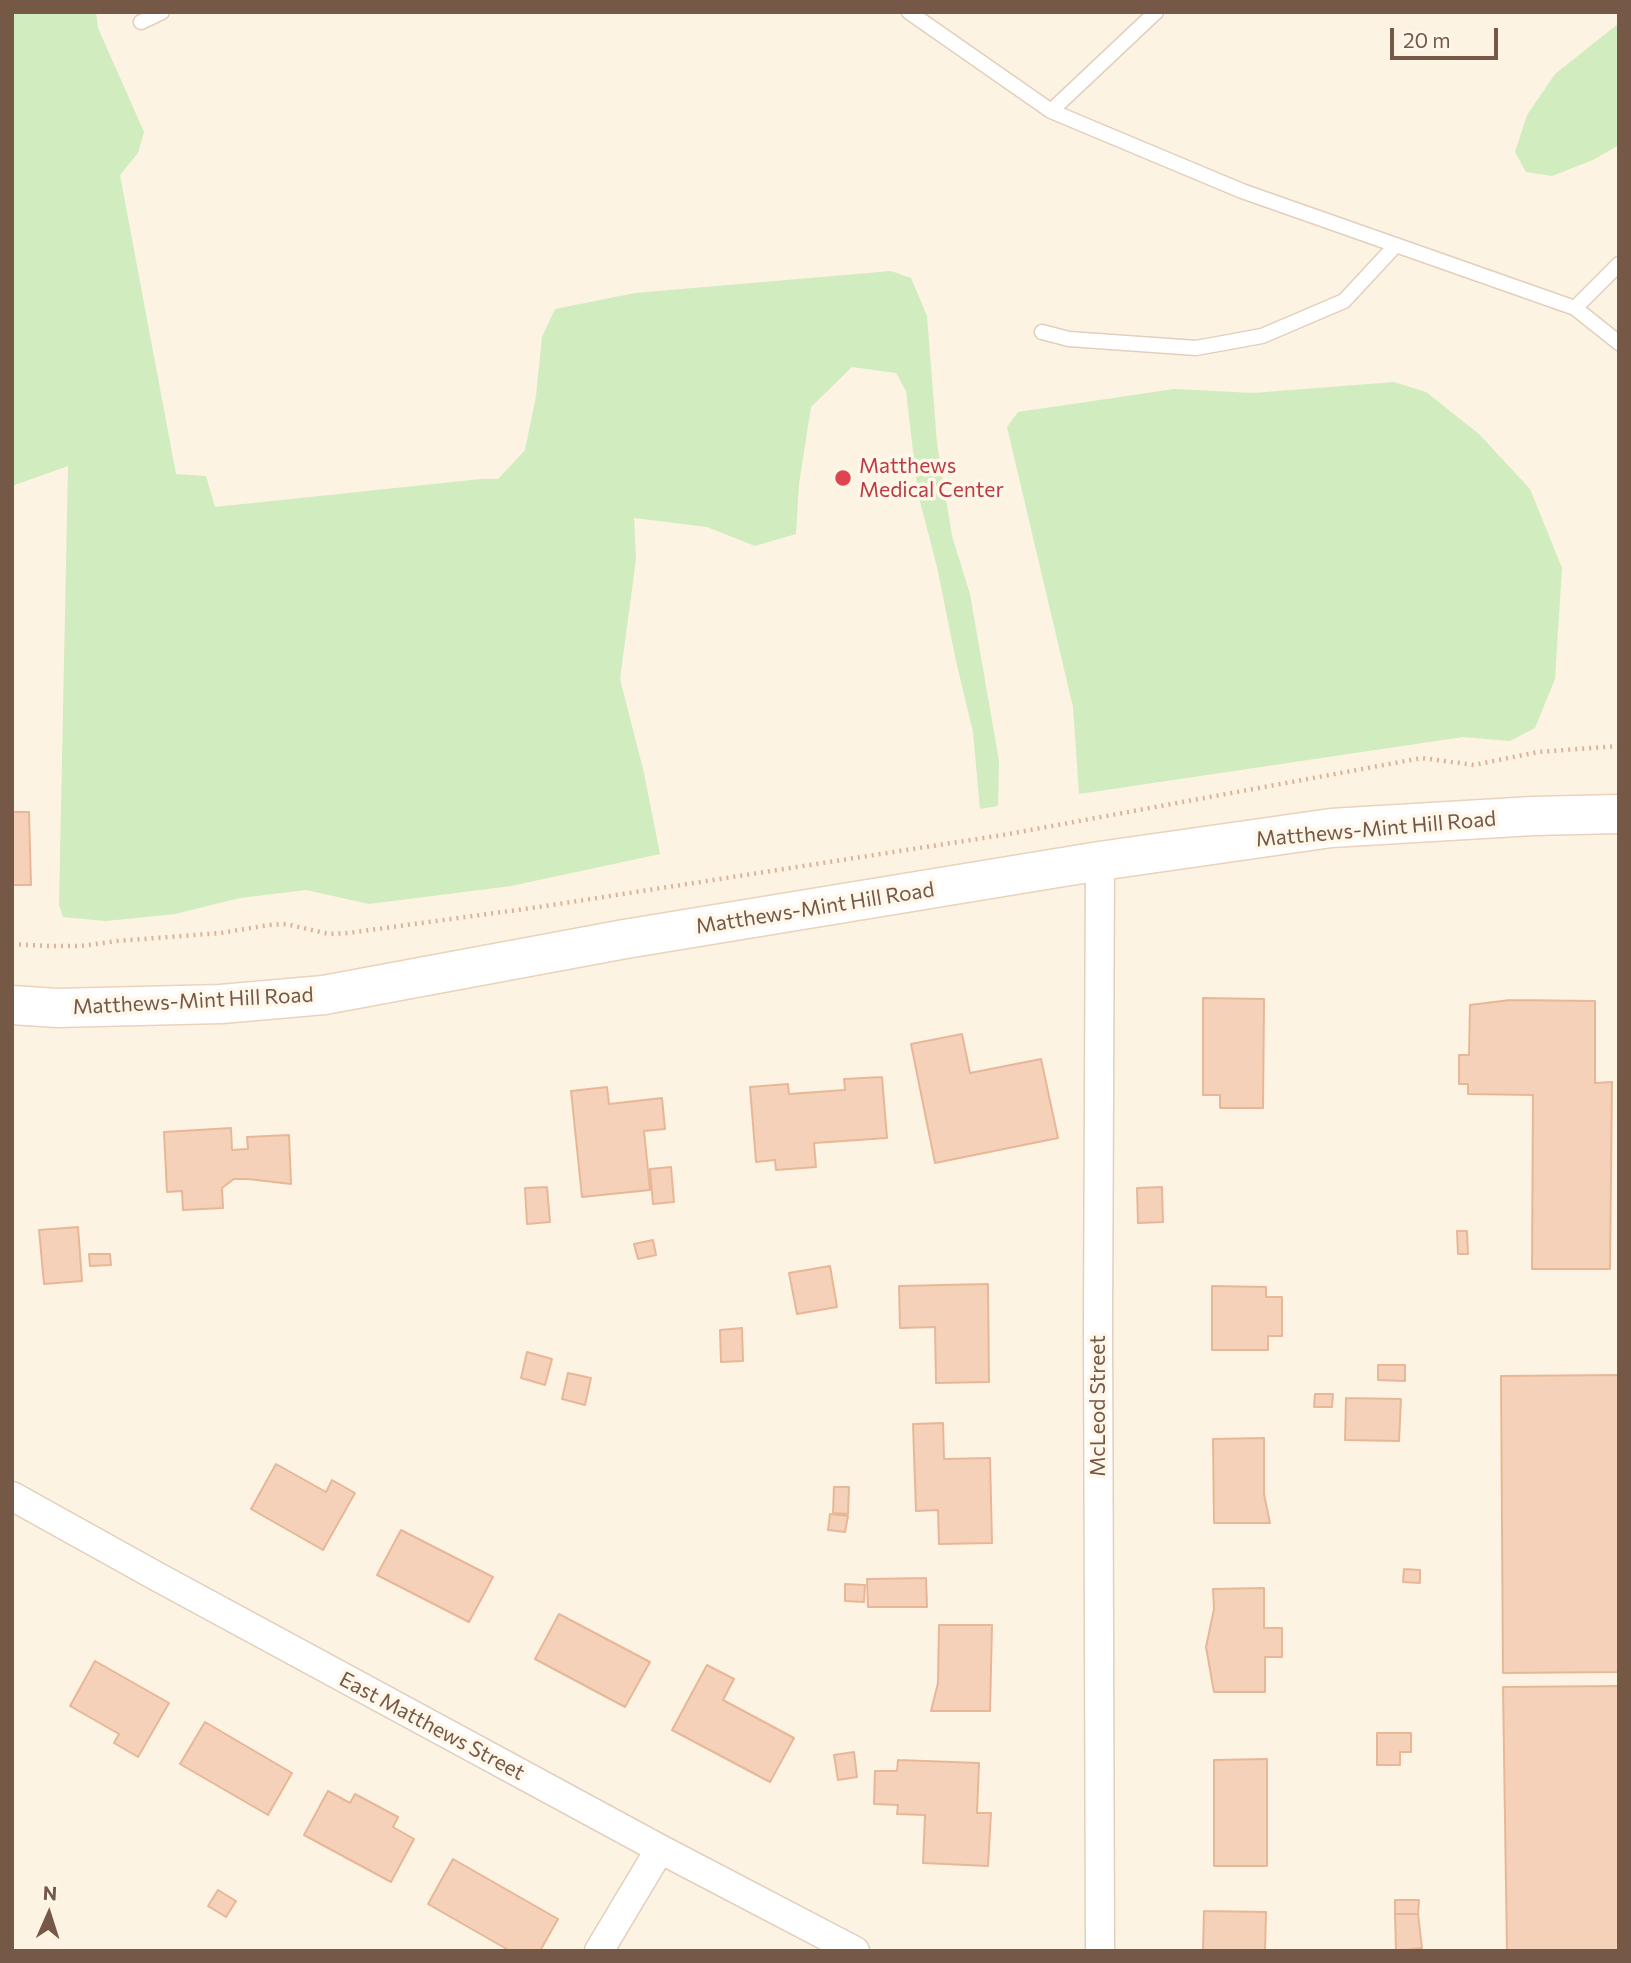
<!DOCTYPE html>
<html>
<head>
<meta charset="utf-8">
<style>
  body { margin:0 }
  #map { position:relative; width:1631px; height:1963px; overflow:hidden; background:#fdf3e2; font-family:Commissioner,sans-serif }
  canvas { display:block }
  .frame { position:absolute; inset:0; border:14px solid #765847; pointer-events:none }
  .north { position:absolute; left:14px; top:1879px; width:70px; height:70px; -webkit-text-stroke:5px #fff7e9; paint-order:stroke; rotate:3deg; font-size:19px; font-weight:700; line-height:28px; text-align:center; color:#765847 }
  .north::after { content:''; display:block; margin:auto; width:24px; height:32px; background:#765847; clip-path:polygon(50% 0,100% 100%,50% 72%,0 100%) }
  .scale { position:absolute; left:1390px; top:28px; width:108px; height:32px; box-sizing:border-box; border:4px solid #765847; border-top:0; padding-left:9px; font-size:21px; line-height:24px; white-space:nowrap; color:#765847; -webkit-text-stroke:5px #fff7e9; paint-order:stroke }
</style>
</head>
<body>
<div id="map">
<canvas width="1631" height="1963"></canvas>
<div class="frame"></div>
<div class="north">N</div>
<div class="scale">20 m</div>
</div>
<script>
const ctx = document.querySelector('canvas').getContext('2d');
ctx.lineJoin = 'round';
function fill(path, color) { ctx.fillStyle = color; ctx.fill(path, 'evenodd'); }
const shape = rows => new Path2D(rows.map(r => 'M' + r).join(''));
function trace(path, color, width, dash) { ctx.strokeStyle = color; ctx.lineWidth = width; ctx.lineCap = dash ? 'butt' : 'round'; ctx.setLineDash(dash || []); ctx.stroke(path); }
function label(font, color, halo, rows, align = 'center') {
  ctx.font = font + ' Commissioner,sans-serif'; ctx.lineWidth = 7; ctx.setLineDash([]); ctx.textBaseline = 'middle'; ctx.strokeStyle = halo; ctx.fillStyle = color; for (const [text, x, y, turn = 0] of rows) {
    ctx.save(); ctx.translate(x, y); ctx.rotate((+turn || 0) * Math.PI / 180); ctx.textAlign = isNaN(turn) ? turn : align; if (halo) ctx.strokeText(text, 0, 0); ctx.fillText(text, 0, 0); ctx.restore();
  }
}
fill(shape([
  [12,12,96,12,98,28,144,132,138,153,120,175,176,474,206,476,215,507,481,479,498,479,525,450,536,396,542,337,555,309,635,293,891,271,911,278,927,316,937,443,952,536,970,594,999,761,998,806,980,809,973,732,956,661,937,567,918,494,906,391,896,373,852,367,811,407,799,484,796,534,755,546,707,527,634,518,636,559,620,679,644,773,660,854,511,886,369,904,306,890,240,898,175,914,106,921,63,917,59,905,68,466,12,486],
  [1619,23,1619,145,1593,160,1552,176,1526,172,1515,152,1527,115,1555,74],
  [1394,382,1426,392,1479,434,1530,489,1562,568,1555,679,1535,728,1510,741,1463,737,1079,794,1073,707,1007,427,1018,412,1174,389,1253,393]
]), '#d1ecbf');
const building = shape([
  [12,812,29,812,31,885,12,885,12,812],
  [1203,998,1264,999,1263,1108,1220,1108,1220,1095,1203,1095,1203,998],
  [1510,1000,1595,1001,1595,1083,1612,1082,1610,1269,1532,1269,1533,1095,1468,1094,1468,1084,1459,1084,1459,1055,1469,1055,1470,1005,1510,1000],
  [962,1034,970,1073,1041,1059,1058,1138,935,1163,911,1044,962,1034],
  [882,1077,887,1138,814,1143,816,1167,776,1170,775,1160,756,1162,750,1087,788,1084,789,1094,845,1090,844,1079,882,1077],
  [607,1087,609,1104,662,1098,665,1129,644,1131,650,1190,582,1197,571,1091,607,1087],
  [231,1128,232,1150,248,1149,247,1137,289,1135,291,1184,248,1179,234,1179,222,1188,223,1208,183,1210,182,1191,167,1192,164,1132,231,1128],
  [671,1167,674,1202,653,1204,650,1169,671,1167],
  [547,1187,550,1222,527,1224,525,1188,547,1187],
  [1162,1187,1163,1222,1138,1223,1137,1188,1162,1187],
  [78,1227,82,1281,44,1284,39,1230,78,1227],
  [1457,1231,1467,1231,1468,1254,1458,1254,1457,1231],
  [653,1240,656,1255,638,1259,634,1244,653,1240],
  [89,1254,110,1254,111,1265,90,1266,89,1254],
  [830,1266,837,1307,797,1314,789,1273,830,1266],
  [988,1284,989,1382,936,1383,935,1327,900,1328,899,1286,988,1284],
  [1212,1286,1266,1287,1266,1297,1282,1297,1282,1336,1268,1336,1268,1350,1212,1350,1212,1286],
  [742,1328,743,1361,721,1362,720,1330,742,1328],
  [527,1352,552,1359,545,1385,521,1378,527,1352],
  [1378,1365,1405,1365,1405,1381,1378,1380,1378,1365],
  [568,1373,591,1378,585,1405,562,1399,568,1373],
  [1619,1375,1619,1672,1503,1673,1501,1376,1619,1375],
  [1315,1394,1333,1394,1332,1407,1314,1407,1315,1394],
  [1346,1398,1401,1399,1399,1441,1345,1440,1346,1398],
  [943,1423,944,1459,990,1458,992,1543,939,1544,938,1510,916,1511,913,1424,943,1423],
  [1264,1438,1264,1494,1270,1523,1214,1523,1213,1439,1264,1438],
  [276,1464,326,1492,332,1480,355,1493,323,1550,251,1509,276,1464],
  [834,1487,849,1487,848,1514,833,1513,834,1487],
  [830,1514,848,1516,845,1532,828,1530,830,1514],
  [401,1530,493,1577,469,1622,377,1575,401,1530],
  [1404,1569,1420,1570,1420,1583,1403,1582,1404,1569],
  [926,1578,927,1607,868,1607,867,1579,926,1578],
  [845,1584,865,1585,864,1602,845,1601,845,1584],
  [1264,1588,1264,1628,1282,1628,1282,1657,1265,1657,1265,1692,1214,1692,1206,1647,1214,1609,1213,1589,1264,1588],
  [559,1614,650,1662,625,1707,535,1659,559,1614],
  [939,1625,992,1625,990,1711,931,1711,938,1683,939,1625],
  [95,1661,169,1703,138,1757,114,1743,119,1734,70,1706,95,1661],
  [707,1665,734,1679,723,1700,794,1738,770,1782,672,1730,707,1665],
  [1619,1686,1619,1951,1507,1951,1503,1687,1619,1686],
  [205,1722,292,1773,268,1815,180,1764,205,1722],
  [1377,1733,1411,1733,1411,1752,1400,1752,1400,1765,1377,1765,1377,1733],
  [854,1752,857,1777,838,1780,834,1755,854,1752],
  [1267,1759,1267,1866,1214,1866,1214,1760,1267,1759],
  [898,1760,979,1763,977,1813,991,1813,988,1866,923,1863,925,1815,897,1814,898,1805,874,1804,875,1771,897,1771,898,1760],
  [328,1791,350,1803,355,1794,398,1817,393,1827,414,1839,391,1882,304,1835,328,1791],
  [453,1859,558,1919,540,1951,510,1951,428,1904,453,1859],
  [218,1890,236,1901,226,1917,208,1906,218,1890],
  [1395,1900,1419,1900,1418,1914,1395,1914,1395,1900],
  [1204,1911,1266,1912,1265,1951,1203,1950,1204,1911],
  [1395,1914,1418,1914,1422,1948,1396,1951,1395,1914]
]);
fill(building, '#f4d1b8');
trace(building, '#e8b797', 2);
const lane = shape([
  [909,12,1051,111,1242,191,1575,308,1619,343],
  [141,22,162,12],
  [1051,111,1156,12],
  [1575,308,1619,264],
  [1042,332,1069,339,1196,348,1262,336,1344,301,1396,245]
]);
const street = shape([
  [1100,861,1098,1324,1100,1951],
  [12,1496,156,1576,660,1849,855,1951],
  [599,1951,660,1849]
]);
const secondary = shape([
  [12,1005,57,1008,221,1004,324,995,625,939,1100,861,1331,828,1533,816,1619,814]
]);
trace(lane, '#e2cfbd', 17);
trace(street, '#e2cfbd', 31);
trace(secondary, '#ead2bd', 41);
trace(shape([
  [12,944,48,946,81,946,117,941,221,933,269,925,286,924,329,934,348,933,539,907,1003,835,1422,758,1474,765,1538,752,1619,746]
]), '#d9b49b', 4.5, [2, 5]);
trace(lane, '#fff', 14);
trace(street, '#fff', 28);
trace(secondary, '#fff', 38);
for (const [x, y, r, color] of [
  [843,478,9,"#e0444e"]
]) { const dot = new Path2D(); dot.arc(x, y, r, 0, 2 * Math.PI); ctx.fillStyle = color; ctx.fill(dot); trace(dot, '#fff7e9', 2.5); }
label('21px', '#be3a42', '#fff7e9', [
  ["Matthews",859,466],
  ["Medical Center",859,490]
], 'left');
label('21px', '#765847', '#fff7e9', [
  ["Matthews-Mint Hill Road",1376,829,-5],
  ["Matthews-Mint Hill Road",815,908,-9],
  ["Matthews-Mint Hill Road",193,1001,-3],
  ["McLeod Street",1098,1406,-90],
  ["East Matthews Street",432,1726,28]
]);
</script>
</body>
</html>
